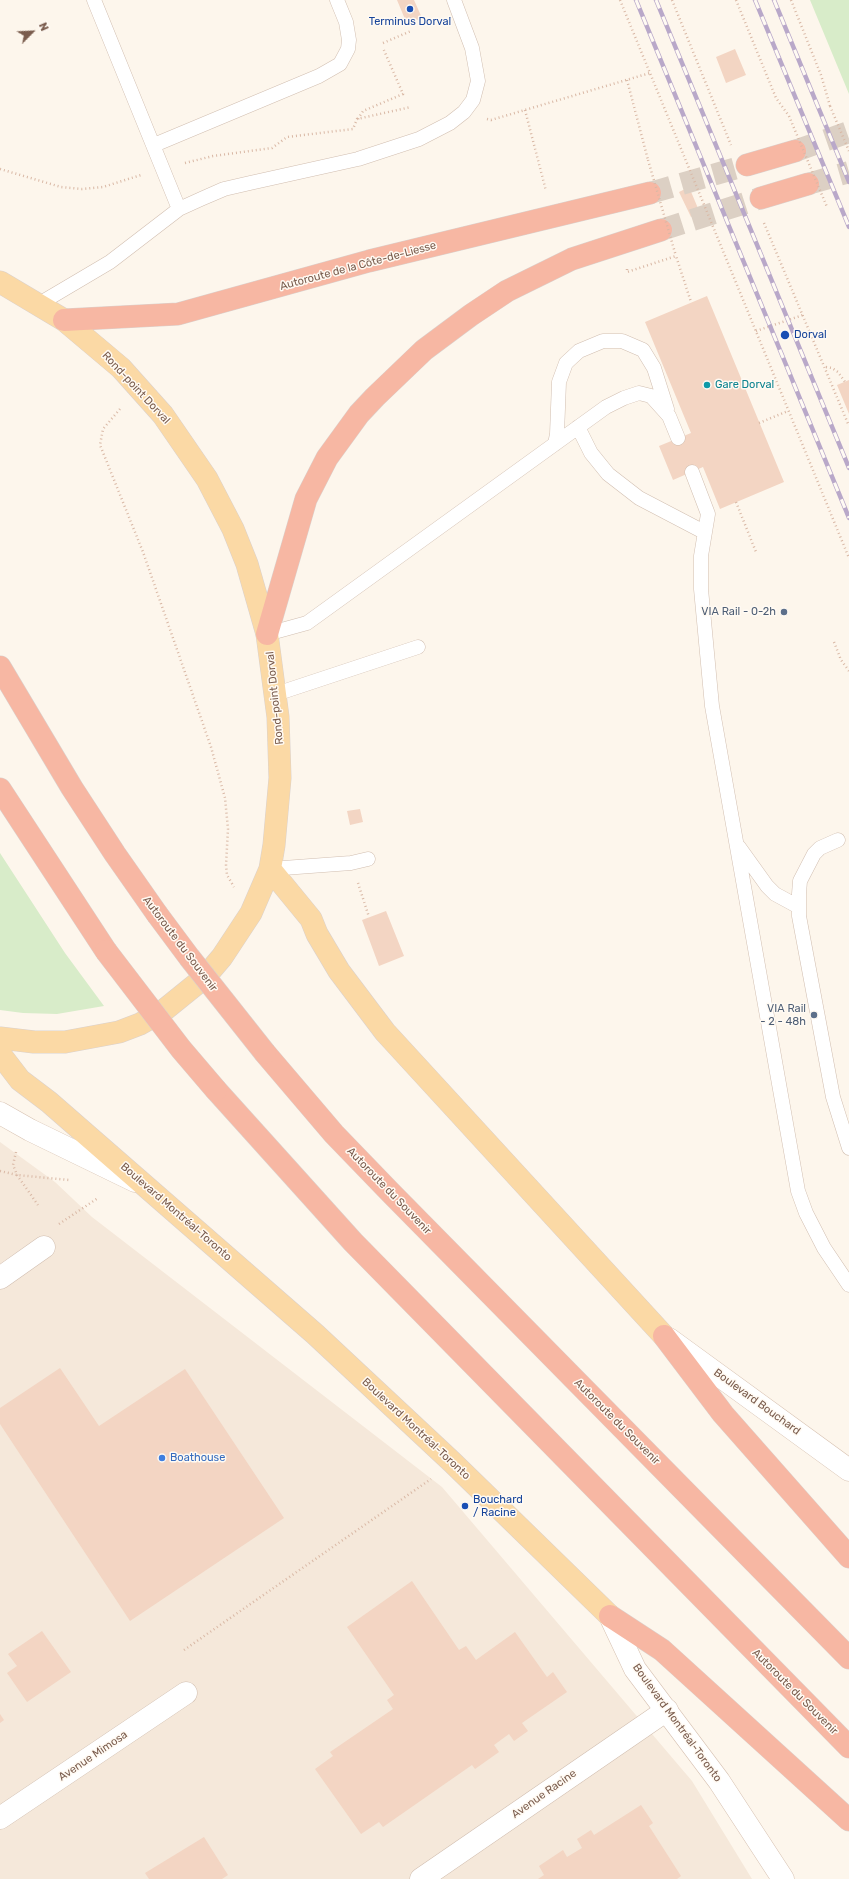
<!DOCTYPE html>
<html>
<head>
<meta charset="utf-8">
<style>
  body { margin:0 }
  #map { position:relative; width:849px; height:1879px; overflow:hidden; background:#fdf6ec; font-family:Rubik,sans-serif }
  canvas { display:block }
  .north { position:absolute; left:12px; top:12px; width:40px; height:40px; -webkit-text-stroke:3px #fffaf3; paint-order:stroke; rotate:66deg; font-size:11px; font-weight:700; line-height:16px; text-align:center; color:#7a5c4d }
  .north::after { content:''; display:block; margin:auto; width:14px; height:18px; background:#7a5c4d; clip-path:polygon(50% 0,100% 100%,50% 72%,0 100%) }
</style>
</head>
<body>
<div id="map">
<canvas width="849" height="1879"></canvas>
<div class="north">N</div>
</div>
<script>
const ctx = document.querySelector('canvas').getContext('2d');
ctx.lineJoin = 'round';
function fill(path, color) { ctx.fillStyle = color; ctx.fill(path, 'evenodd'); }
const shape = rows => new Path2D(rows.map(r => 'M' + r).join(''));
function trace(path, color, width, dash) { ctx.strokeStyle = color; ctx.lineWidth = width; ctx.lineCap = dash ? 'butt' : 'round'; ctx.setLineDash(dash || []); ctx.stroke(path); }
function label(font, color, halo, rows, align = 'center') {
  ctx.font = font + ' Rubik,sans-serif'; ctx.lineWidth = 3; ctx.setLineDash([]); ctx.textBaseline = 'middle'; ctx.strokeStyle = halo; ctx.fillStyle = color; for (const [text, x, y, turn = 0] of rows) {
    ctx.save(); ctx.translate(x, y); ctx.rotate((+turn || 0) * Math.PI / 180); ctx.textAlign = isNaN(turn) ? turn : align; if (halo) ctx.strokeText(text, 0, 0); ctx.fillText(text, 0, 0); ctx.restore();
  }
}
fill(shape([
  [0,1142,55,1182,92,1217,442,1487,692,1781,752,1879,0,1879]
]), '#f5e8da');
fill(shape([
  [810,0,849,0,849,94],
  [0,853,65,953,104,1006,57,1014,23,1013,0,1010]
]), '#d8ecc9');
fill(shape([
  [397,0,414,0,422,18,407,24],
  [735,49,746,75,726,83,716,57],
  [689,187,700,213,691,217,679,192],
  [707,296,784,482,720,509,703,467,673,480,659,446,691,433,645,322],
  [849,380,849,414,837,385],
  [360,809,363,822,350,825,347,811],
  [386,911,404,956,379,966,362,920],
  [60,1368,99,1426,185,1369,284,1518,130,1621,0,1424,0,1408],
  [412,1581,459,1650,466,1646,476,1660,515,1632,547,1677,553,1672,567,1692,522,1723,528,1731,514,1741,509,1734,494,1745,499,1752,475,1769,472,1765,383,1827,379,1822,361,1834,315,1769,333,1756,330,1752,393,1709,387,1700,394,1695,347,1627],
  [42,1631,71,1672,27,1702,7,1673,17,1666,8,1654],
  [0,1714,4,1720,0,1723],
  [641,1805,653,1823,649,1826,681,1876,677,1879,538,1879,544,1875,539,1866,563,1850,567,1857,582,1848,577,1839,591,1830,594,1835],
  [204,1837,228,1875,222,1879,149,1879,145,1873]
]), '#f3d5c3');
trace(shape([
  [795,151,849,132],
  [808,184,849,172],
  [650,193,747,165],
  [661,230,761,198]
]), '#dcd0c4', 22, [22, 11]);
const lane = shape([
  [94,0,179,209],
  [154,145,319,76,340,64,348,49,349,40,346,22,337,0],
  [39,304,110,262,179,209,201,199,224,189,250,183,358,159,419,139,450,123,464,112,473,100,478,81,472,48,454,0],
  [578,427,591,453,608,474,639,498,704,532],
  [555,444,557,434,559,382,566,363,579,351,603,341,622,341,643,350,654,368,667,409],
  [692,472,708,514,701,556,701,589,712,706,798,1191,806,1213,824,1248,849,1285],
  [267,634,307,623,606,407,624,398,639,393,651,396,669,416,678,438],
  [276,694,418,647],
  [838,840,820,848,814,854,800,881,799,894,799,916,833,1097,849,1148],
  [739,847,767,886,775,894,799,907],
  [270,869,351,863,368,859]
]);
const street = shape([
  [0,1278,44,1247],
  [0,1818,186,1693],
  [421,1879,667,1710]
]);
const secondary = shape([
  [0,1113,30,1130,135,1181],
  [669,1339,849,1470],
  [610,1616,635,1669,719,1781,783,1879]
]);
const primary = shape([
  [0,282,64,320,121,368,163,415,207,479,233,529,247,564,267,634,278,717,280,778,274,845,270,869,251,913,222,957,205,977,163,1011,140,1024,119,1032,65,1042,34,1042,0,1038],
  [270,869,311,919,317,934,339,971,385,1032,664,1336],
  [0,1054,20,1080,49,1102,315,1334,452,1462,610,1616]
]);
const highway = shape([
  [747,165,795,151],
  [761,198,808,184],
  [64,320,178,314,369,261,650,193],
  [267,634,306,499,327,458,359,414,375,397,424,350,471,315,507,291,572,259,661,230],
  [0,667,72,788,115,854,157,914],
  [0,789,106,951],
  [265,1053,334,1134,390,1192,849,1658],
  [216,1090,353,1242,849,1747],
  [664,1336,723,1414,849,1557],
  [610,1616,662,1650,849,1820]
]);
trace(lane, '#d1beb0', 15);
trace(street, '#d1beb0', 23);
trace(secondary, '#d6c0b0', 23);
trace(primary, '#dad1cd', 23);
trace(highway, '#dad1cd', 23);
trace(shape([
  [620,0,849,558],
  [672,0,731,145],
  [736,0,776,98,789,116],
  [791,0,821,75,830,106],
  [383,43,411,31],
  [627,80,648,160],
  [525,110,546,191],
  [358,119,363,111,403,94,383,48],
  [487,119,491,120,650,73],
  [185,163,213,156,272,148,287,137,353,129,357,119,411,107],
  [0,169,61,187,82,189,103,187,141,175],
  [764,223,849,426],
  [627,269,627,272,676,256,691,302],
  [756,331,803,315],
  [826,367,832,368,838,372,845,382],
  [120,409,103,429,100,445,143,552,211,747,225,798,228,829,226,865,227,875,234,887],
  [759,423,788,411],
  [736,502,756,552],
  [834,642,841,660,849,671],
  [358,883,369,917],
  [16,1152,13,1165,17,1175,38,1205],
  [0,1171,17,1175,69,1180],
  [59,1224,98,1198],
  [184,1650,431,1479]
]), '#d9b8a5', 2.5, [1, 3]);
trace(lane, '#fff', 14);
trace(street, '#fff', 22);
trace(secondary, '#fff', 22);
trace(primary, '#fbd9a5', 22);
trace(highway, '#f7b7a3', 22);
const rail = shape([
  [636,0,849,518],
  [656,0,849,468],
  [755,0,849,227],
  [774,0,849,182]
]);
trace(rail, '#b9a8c9', 4.5);
trace(rail, '#fffaf3', 3, [9]);
const highwayBridge = shape([
  [157,914,189,957,265,1053],
  [106,951,181,1049,216,1090]
]);
trace(highwayBridge, '#dad1cd', 23, []);
trace(shape([
  [830,106,849,151],
  [789,116,827,207],
  [648,160,676,256]
]), '#d9b8a5', 2.5, [1, 3]);
trace(highwayBridge, '#f7b7a3', 22);
for (const [x, y, r, color] of [
  [410,9,4,"#1a4fb4"],
  [785,335,5,"#1a4fb4"],
  [707,385,4,"#0f9aa8"],
  [784,612,4,"#5c6f8a"],
  [814,1015,4,"#5c6f8a"],
  [162,1458,4,"#3f7fe0"],
  [465,1506,4,"#1a4fb4"]
]) { const dot = new Path2D(); dot.arc(x, y, r, 0, 2 * Math.PI); ctx.fillStyle = color; ctx.fill(dot); trace(dot, '#fffaf3', 1.5); }
label('11px', '#164399', '#fffaf3', [
  ["Terminus Dorval",410,22,"center"],
  ["Dorval",794,335],
  ["Bouchard",473,1500],
  ["/ Racine",473,1513]
], 'left');
label('11px', '#7a5c4d', '#fffaf3', [
  ["Autoroute de la Côte-de-Liesse",358,266,-15],
  ["Rond-point Dorval",136,388,47],
  ["Rond-point Dorval",275,698,-96],
  ["Autoroute du Souvenir",180,944,53],
  ["Autoroute du Souvenir",389,1191,46],
  ["Boulevard Montréal-Toronto",176,1212,41],
  ["Boulevard Bouchard",757,1402,36],
  ["Autoroute du Souvenir",617,1422,45],
  ["Boulevard Montréal-Toronto",416,1429,43],
  ["Autoroute du Souvenir",795,1692,45],
  ["Boulevard Montréal-Toronto",677,1723,54],
  ["Avenue Mimosa",93,1756,-34],
  ["Avenue Racine",544,1794,-35]
]);
label('11px', '#0d838f', '#fffaf3', [
  ["Gare Dorval",715,385]
], 'left');
label('11px', '#4e5e75', '#fffaf3', [
  ["VIA Rail - 0-2h",776,612],
  ["VIA Rail",806,1009],
  ["- 2 - 48h",806,1022]
], 'right');
label('11px', '#366cbe', '#fffaf3', [
  ["Boathouse",170,1458]
], 'left');
</script>
</body>
</html>
